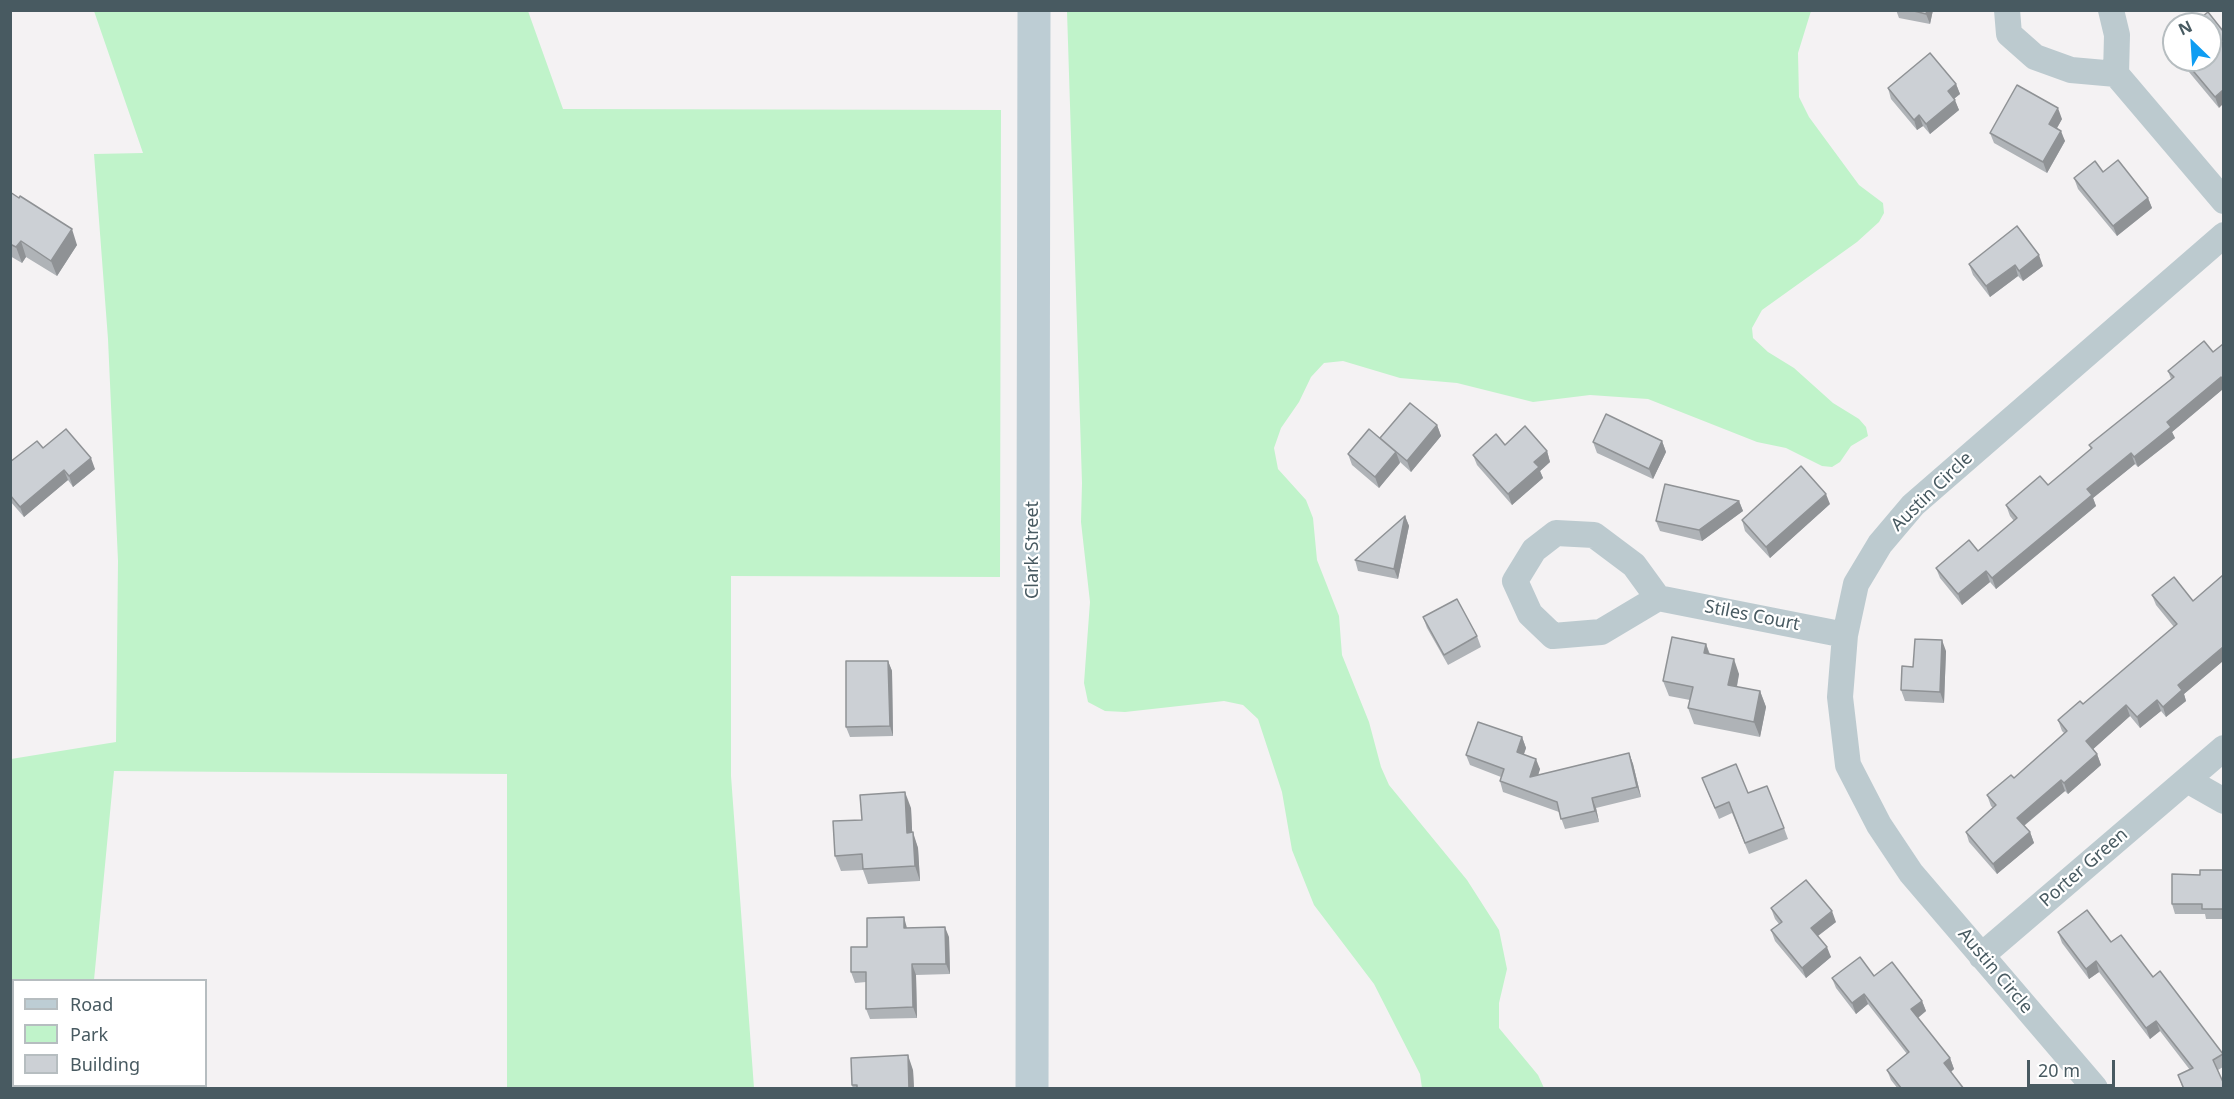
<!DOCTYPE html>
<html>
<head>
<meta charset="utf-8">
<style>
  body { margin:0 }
  #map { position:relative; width:2234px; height:1099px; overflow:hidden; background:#f4f2f3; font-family:"Noto Sans",sans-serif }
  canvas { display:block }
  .frame { position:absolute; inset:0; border:12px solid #485a61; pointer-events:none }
  .legend { position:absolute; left:12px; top:979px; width:195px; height:108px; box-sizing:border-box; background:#fff; border:2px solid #b6bdc0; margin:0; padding:8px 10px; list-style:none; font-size:18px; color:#485a61 }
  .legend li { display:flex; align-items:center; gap:12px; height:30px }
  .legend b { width:30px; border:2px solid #b6bdc0 }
  .north { position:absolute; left:2162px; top:12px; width:60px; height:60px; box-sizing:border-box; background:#fff; border:2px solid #b6bdc0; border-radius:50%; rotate:335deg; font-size:16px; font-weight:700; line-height:24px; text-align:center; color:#485a61 }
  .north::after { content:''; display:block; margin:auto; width:21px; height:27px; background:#0f9df2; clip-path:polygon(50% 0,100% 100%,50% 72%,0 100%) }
  .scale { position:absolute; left:2027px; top:1060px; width:88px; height:27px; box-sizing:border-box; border:3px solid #485a61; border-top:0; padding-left:8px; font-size:18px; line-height:21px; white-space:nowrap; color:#485a61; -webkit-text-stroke:4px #fff; paint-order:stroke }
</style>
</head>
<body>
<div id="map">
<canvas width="2234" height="1099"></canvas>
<div class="frame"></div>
<ul class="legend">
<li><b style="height:8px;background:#bdcdd4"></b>Road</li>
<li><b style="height:16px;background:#c0f3ca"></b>Park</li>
<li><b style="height:16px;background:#ccd0d5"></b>Building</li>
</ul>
<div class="north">N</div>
<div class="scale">20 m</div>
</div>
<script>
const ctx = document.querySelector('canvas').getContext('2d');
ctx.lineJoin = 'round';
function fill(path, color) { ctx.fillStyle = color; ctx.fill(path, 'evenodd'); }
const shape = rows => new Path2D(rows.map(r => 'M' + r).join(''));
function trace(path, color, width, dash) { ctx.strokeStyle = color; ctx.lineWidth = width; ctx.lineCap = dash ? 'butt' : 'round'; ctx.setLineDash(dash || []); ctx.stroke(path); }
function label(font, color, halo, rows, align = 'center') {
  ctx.font = font + ' "Noto Sans",sans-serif'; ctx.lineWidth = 4.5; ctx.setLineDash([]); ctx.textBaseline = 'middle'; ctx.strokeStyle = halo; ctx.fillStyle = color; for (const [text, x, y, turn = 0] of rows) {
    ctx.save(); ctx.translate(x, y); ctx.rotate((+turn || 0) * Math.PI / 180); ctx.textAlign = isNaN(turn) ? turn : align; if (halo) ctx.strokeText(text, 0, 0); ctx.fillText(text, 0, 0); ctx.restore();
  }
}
fill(shape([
  [94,11,528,11,563,109,1001,110,1000,577,731,576,731,776,754,1088,507,1088,507,774,114,771,94,980,14,980,14,1086,87,1086,87,1088,11,1088,11,759,116,742,118,561,108,339,94,154,143,153],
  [1067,11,1811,11,1798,53,1799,97,1809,117,1859,185,1883,203,1884,213,1879,222,1857,242,1762,310,1752,328,1753,338,1768,352,1794,368,1833,403,1859,419,1866,427,1868,436,1851,446,1840,462,1832,467,1822,466,1786,448,1757,442,1648,399,1590,395,1533,402,1457,383,1400,378,1343,361,1324,363,1311,377,1299,402,1281,428,1274,448,1278,469,1306,500,1313,518,1317,560,1339,616,1342,655,1369,722,1381,767,1389,785,1467,880,1499,930,1507,969,1499,1003,1499,1028,1538,1075,1544,1088,1422,1088,1420,1074,1374,984,1314,905,1292,850,1282,792,1258,719,1243,705,1224,701,1125,712,1105,711,1088,702,1084,683,1090,602,1081,522,1082,483]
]), '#c0f3ca');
trace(shape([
  [2007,10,2009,34,2035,57,2071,70,2116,74],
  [2111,10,2117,35,2116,74,2224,201],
  [1658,598,1601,632,1553,636,1530,614,1515,581,1534,550,1556,533,1594,535,1634,565,1658,598,1845,635],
  [2187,780,2224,801],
  [1981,956,2224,748],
  [2095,1088,1911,873,1879,825,1848,765,1840,697,1845,635,1856,584,1880,544,1913,505,2224,235]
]), '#bccacf', 26);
trace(shape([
  [1032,1088,1034,10]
]), '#bdcdd4', 33);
fill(shape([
  [1896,10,1933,10,1930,24,1899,18],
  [2179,60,2210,60,2219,108],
  [1956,84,1960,94,1954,99,1959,110,1930,134,1923,126,1917,130,1891,99,1888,88],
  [2062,119,2057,128,2065,141,2047,173,1994,143,1990,133],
  [2103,172,2148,198,2152,208,2117,236,2078,189,2074,178],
  [10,192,77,245,57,276,26,257,22,263,10,256],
  [1969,264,2043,266,2023,281,2018,276,1990,297,1973,275],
  [2223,344,2223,389,2172,432,2175,438,2138,467,2135,464,2093,498,2096,506,1996,589,1990,582,1962,605,1940,578,1936,568,1978,551,2014,521,2010,516,2006,505,2048,485,2091,449,2089,445,2171,379,2168,371,2213,352],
  [1437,425,1441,436,1411,472,1400,462,1379,488,1352,465,1348,454,1380,439],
  [1662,441,1666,452,1653,479,1597,453,1593,442],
  [1505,445,1547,451,1550,462,1540,471,1543,478,1512,505,1477,465,1473,455],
  [43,448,95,469,73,487,68,480,24,517,10,501,10,462],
  [1739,501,1743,511,1702,541,1660,531,1656,521],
  [1830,504,1770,558,1745,531,1742,520],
  [1405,516,1409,526,1398,579,1358,571,1355,560],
  [2223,575,2223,661,2184,694,2186,701,2166,717,2161,711,2140,728,2130,716,2093,749,2097,754,2101,765,2068,794,2065,791,2024,826,2030,832,2034,843,1997,874,1969,842,1966,832,1993,808,1991,806,1987,795,2014,778,2064,733,2062,731,2058,720,2083,704,2174,627,2156,605,2152,595,2193,601],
  [1423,617,1477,636,1481,647,1448,665,1427,628],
  [1706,644,1710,654,1739,674,1737,687,1760,691,1766,707,1760,737,1694,724,1688,708,1690,700,1669,696,1663,681],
  [1946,651,1944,703,1905,701,1901,690,1913,667],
  [888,661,892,671,893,736,850,737,846,727],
  [1522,737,1526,748,1524,754,1540,769,1538,775,1629,753,1633,764,1641,797,1596,808,1599,822,1565,829,1559,812,1503,792,1500,781,1501,777,1470,765,1466,755],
  [1702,778,1748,793,1784,828,1788,839,1749,854,1732,813,1719,819],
  [911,808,912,832,918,848,920,881,868,884,863,870,841,871,835,856,862,820],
  [2223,870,2223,919,2206,919,2205,914,2175,914,2172,904,2200,875],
  [1771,908,1836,922,1818,936,1831,957,1806,978,1775,941,1771,930,1779,924,1775,919],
  [907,928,949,937,950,974,916,975,917,1018,870,1019,866,1009,866,982,855,983,851,972,867,947],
  [2058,932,2111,942,2153,977,2223,1054,2223,1067,2218,1070,2223,1089,2183,1089,2178,1075,2190,1070,2160,1031,2150,1039,2099,972,2089,979,2062,943],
  [1874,976,1922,1001,1926,1011,1918,1018,1950,1058,1954,1069,1951,1072,1964,1089,1898,1089,1891,1080,1887,1070,1907,1054,1868,1004,1856,1014,1836,988,1832,978],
  [913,1070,914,1089,853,1089,852,1085]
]), '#afb3b7');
fill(shape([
  [1927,10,1933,10,1930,24,1926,14],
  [1956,84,1960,94,1951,101,1948,91],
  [2223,90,2223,104,2219,108,2215,97],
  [1955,100,1959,110,1930,134,1926,124],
  [2058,108,2062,119,2053,135,2049,124],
  [1919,115,1923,126,1917,130,1914,120],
  [2061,131,2065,141,2047,173,2043,162],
  [2148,198,2152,208,2117,236,2113,226],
  [72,229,77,245,57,276,51,261],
  [21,241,26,257,22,263,16,247],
  [2039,255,2043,266,2023,281,2019,271],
  [2015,265,2018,276,1990,297,1986,286],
  [2221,377,2223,383,2223,389,2172,432,2175,438,2138,467,2134,457,2167,422],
  [1437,425,1441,436,1411,472,1407,461],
  [1662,441,1666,452,1653,479,1649,469],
  [1547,451,1550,462,1540,471,1543,478,1512,505,1508,494,1534,462],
  [1396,452,1400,463,1379,488,1375,477],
  [2131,453,2135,464,2093,498,2096,506,1996,589,1992,578,2087,489],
  [91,458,95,469,73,487,69,476],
  [64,470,68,480,24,517,20,507],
  [1826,494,1830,504,1770,558,1766,547],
  [1739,501,1743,511,1702,541,1699,530],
  [1405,516,1409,526,1398,579,1394,569],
  [1986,571,1990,582,1962,605,1958,594],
  [1942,640,1946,651,1944,703,1940,692],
  [1706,644,1711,659,1704,653],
  [2223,647,2223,661,2184,694,2186,701,2166,717,2163,707,2178,685],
  [1734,659,1739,674,1734,700,1728,685],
  [888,661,892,671,893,736,890,726],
  [1760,691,1766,707,1760,737,1754,722],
  [2157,700,2161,711,2140,728,2137,717],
  [2126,705,2130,716,2090,752,2086,741],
  [1522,737,1526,748,1521,762,1517,752],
  [1629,753,1633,764,1641,797,1637,787],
  [2097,754,2101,765,2068,794,2064,783],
  [1536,759,1540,769,1534,788,1530,777],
  [2061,780,2065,791,2021,828,2017,818],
  [905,792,911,808,913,848,907,833],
  [1592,798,1596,808,1599,822,1595,811],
  [913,832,918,848,920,881,915,866],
  [2030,832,2034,843,1997,874,1993,864],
  [1832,911,1836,922,1815,938,1811,928],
  [904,917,907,928,904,928],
  [945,927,949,937,950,974,946,964],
  [1827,947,1831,957,1806,978,1802,968],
  [2096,961,2099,972,2089,979,2086,969],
  [912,964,916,975,917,1018,913,1007],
  [1864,994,1868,1004,1856,1014,1852,1003],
  [1922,1001,1926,1011,1915,1020,1911,1009],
  [2156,1021,2160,1031,2150,1039,2146,1028],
  [908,1055,913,1070,914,1089,909,1089],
  [1950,1058,1954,1069,1948,1074,1944,1063]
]), '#8f9295');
const building = shape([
  [1910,10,1927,10,1926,14,1910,10],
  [2208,12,2223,31,2223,90,2215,97,2184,60,2210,60,2210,24,2193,24,2208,12],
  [2174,40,2174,48,2170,43,2174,40],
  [1930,53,1956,84,1948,91,1955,100,1926,124,1919,115,1914,120,1888,88,1930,53],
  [2017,85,2058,108,2049,124,2061,131,2043,162,1990,133,2017,85],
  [2118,160,2148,198,2113,226,2074,178,2095,161,2103,172,2118,160],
  [10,192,19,198,20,196,72,229,51,261,21,241,16,247,10,244,10,192],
  [2017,226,2039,255,2019,271,2015,265,1986,286,1969,264,2017,226],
  [2204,341,2213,352,2223,344,2223,380,2221,377,2167,422,2171,427,2134,457,2131,453,2087,489,2092,495,1992,578,1986,571,1958,594,1936,568,1969,540,1978,551,2017,518,2006,505,2040,476,2048,485,2092,448,2089,445,2174,377,2168,371,2204,341],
  [1410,403,1437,425,1407,461,1380,438,1410,403],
  [1606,414,1662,441,1649,469,1593,442,1606,414],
  [1525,426,1547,451,1534,462,1539,467,1508,494,1473,455,1496,434,1505,445,1525,426],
  [66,429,91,458,69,476,64,470,20,507,10,495,10,462,37,441,43,448,66,429],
  [1369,429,1396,452,1375,477,1348,454,1369,429],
  [1801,466,1826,494,1766,547,1742,520,1801,466],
  [1665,484,1739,501,1699,530,1656,521,1665,484],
  [1405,516,1394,569,1355,560,1405,516],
  [2223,575,2223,647,2178,685,2182,690,2163,707,2157,700,2137,717,2126,705,2086,741,2097,754,2064,783,2061,780,2017,818,2030,832,1993,864,1966,832,1996,805,1987,795,2011,775,2014,778,2067,731,2058,720,2080,701,2083,704,2177,624,2152,595,2174,577,2193,601,2223,575],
  [1457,599,1477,636,1444,655,1423,617,1457,599],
  [1672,637,1706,644,1704,653,1734,659,1728,685,1760,691,1754,722,1688,708,1693,687,1663,681,1672,637],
  [1915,639,1942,640,1940,692,1901,690,1902,666,1913,667,1915,639],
  [846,661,888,661,890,726,846,727,846,661],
  [1478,722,1522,737,1517,752,1536,759,1530,777,1629,753,1637,787,1592,798,1595,811,1561,819,1557,802,1500,781,1504,769,1466,755,1478,722],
  [1736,764,1748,793,1767,786,1784,828,1745,843,1729,802,1715,808,1702,778,1736,764],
  [905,792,907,833,913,832,915,866,863,869,862,854,835,856,833,821,862,820,860,795,905,792],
  [2200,870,2223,870,2223,909,2202,909,2202,904,2172,904,2172,874,2200,875,2200,870],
  [1806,880,1832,911,1811,928,1827,947,1802,968,1771,930,1782,922,1771,908,1806,880],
  [2087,910,2111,942,2121,935,2153,977,2160,971,2223,1054,2213,1060,2223,1082,2223,1089,2184,1089,2178,1075,2193,1068,2156,1021,2146,1028,2096,961,2086,969,2058,932,2087,910],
  [904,917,904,928,945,927,946,964,912,964,913,1007,866,1009,866,972,851,972,851,947,867,947,867,918,904,917],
  [1860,957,1874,976,1892,962,1922,1001,1911,1009,1950,1058,1944,1063,1964,1089,1901,1089,1901,1088,1887,1070,1909,1052,1864,994,1852,1003,1832,978,1860,957],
  [908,1055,909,1089,857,1089,857,1085,852,1085,851,1058,908,1055]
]);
fill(building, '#ccd0d5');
trace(building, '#8f9295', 1.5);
label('18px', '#485a61', '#fff', [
  ["Austin Circle",1932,492,-44],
  ["Clark Street",1033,550,-90],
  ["Stiles Court",1752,616,11],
  ["Porter Green",2084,868,-41],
  ["Austin Circle",1995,971,50]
]);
</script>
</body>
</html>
